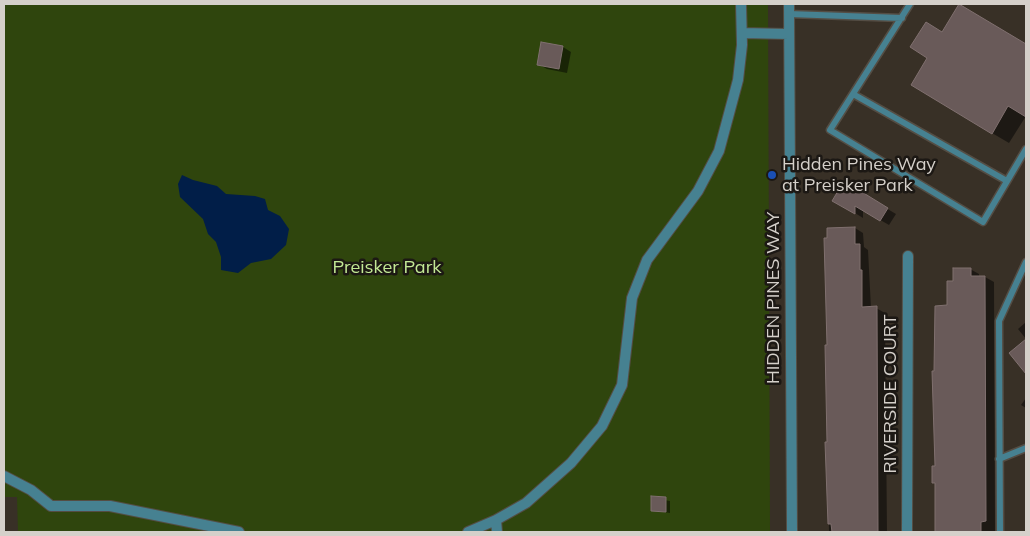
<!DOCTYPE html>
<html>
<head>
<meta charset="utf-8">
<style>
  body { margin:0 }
  #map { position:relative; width:1030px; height:536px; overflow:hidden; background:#383026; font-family:Mulish,sans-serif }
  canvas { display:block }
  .frame { position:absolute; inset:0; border:5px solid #d5d0ca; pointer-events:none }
</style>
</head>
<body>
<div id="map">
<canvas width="1030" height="536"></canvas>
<div class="frame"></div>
</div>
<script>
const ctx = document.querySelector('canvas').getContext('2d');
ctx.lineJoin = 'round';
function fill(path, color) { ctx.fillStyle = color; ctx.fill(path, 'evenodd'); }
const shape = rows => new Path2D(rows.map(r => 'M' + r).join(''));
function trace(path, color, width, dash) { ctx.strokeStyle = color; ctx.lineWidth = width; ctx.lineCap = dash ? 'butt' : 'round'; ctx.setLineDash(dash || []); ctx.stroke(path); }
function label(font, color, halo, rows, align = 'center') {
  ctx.font = font + ' Mulish,sans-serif'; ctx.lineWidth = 5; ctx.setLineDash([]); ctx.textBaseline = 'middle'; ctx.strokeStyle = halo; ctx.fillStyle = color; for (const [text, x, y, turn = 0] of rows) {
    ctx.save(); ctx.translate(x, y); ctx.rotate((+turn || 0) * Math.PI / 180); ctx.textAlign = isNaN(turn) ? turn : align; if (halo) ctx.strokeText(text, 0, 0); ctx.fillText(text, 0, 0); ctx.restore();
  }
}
fill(shape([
  [4,4,768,4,770,532,18,532,17,497,4,497]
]), '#2f450d');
fill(shape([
  [182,175,193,180,217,186,226,194,255,196,265,199,268,210,280,216,289,229,286,245,271,259,251,263,238,273,221,270,221,257,216,242,208,234,203,219,180,197,178,184]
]), '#011e48');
fill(shape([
  [960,5,1026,45,1026,116,1009,143,992,133,943,34],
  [563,47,571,52,567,73,547,69,538,64],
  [844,183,896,214,889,225,863,210,863,218,834,200],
  [855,228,863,233,864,247,868,250,871,308,876,308,885,313,887,532,829,532,826,346,828,346],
  [970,269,979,274,979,277,985,277,994,282,995,532,935,532,936,484,933,483,936,468,935,372,955,282],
  [1026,322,1026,339,1018,329],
  [1026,398,1026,408,1021,405],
  [653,498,670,501,670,513,652,510]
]), '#0007');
const building = shape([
  [959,4,1026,44,1026,117,1008,106,992,134,911,85,927,58,910,47,926,22,942,32,959,4],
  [541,42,563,46,559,69,537,65,541,42],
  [844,181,888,208,880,221,855,206,855,214,832,201,844,181],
  [855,227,855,244,860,244,860,270,862,270,862,307,877,306,878,532,832,532,831,524,828,524,825,442,827,442,825,345,827,345,824,238,827,238,827,228,855,227],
  [953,268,971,268,971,276,985,276,986,521,981,522,981,532,935,532,935,483,932,483,932,466,935,466,932,371,934,371,935,306,947,305,947,281,953,281,953,268],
  [1026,339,1026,374,1009,353,1026,339],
  [651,496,666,497,666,512,651,511,651,496]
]);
fill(building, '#695a59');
trace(building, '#80706f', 1);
const service = shape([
  [910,4,830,130,983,222,1026,149],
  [789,14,902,18],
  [853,94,1007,181],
  [999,459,1026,448],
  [1000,532,999,321,1026,262]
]);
const minor = shape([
  [789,4,792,532],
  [742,33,789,34],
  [4,476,31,490,51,506,110,506,239,532],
  [496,520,497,532],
  [468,532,496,520,526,503,571,463,602,426,622,385,632,298,647,260,698,191,719,151,738,80,742,45,741,4],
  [907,532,908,256]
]);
trace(service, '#544d44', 9);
trace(minor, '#544d44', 12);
trace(service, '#468191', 6);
trace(minor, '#468191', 10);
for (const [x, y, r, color] of [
  [772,175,5,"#1a4fb4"]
]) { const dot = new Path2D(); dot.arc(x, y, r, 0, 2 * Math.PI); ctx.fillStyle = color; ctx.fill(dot); trace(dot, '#1c1814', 2); }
label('18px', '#d5d0ca', '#1c1814', [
  ["Hidden Pines Way",782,165],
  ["at Preisker Park",782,186]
], 'left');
label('18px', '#c3e995', '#1c1814', [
  ["Preisker Park",387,268]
]);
label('18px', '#d5d0ca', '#1c1814', [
  ["HIDDEN PINES WAY",774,298,-90],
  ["RIVERSIDE COURT",891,394,-90]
]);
</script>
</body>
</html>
